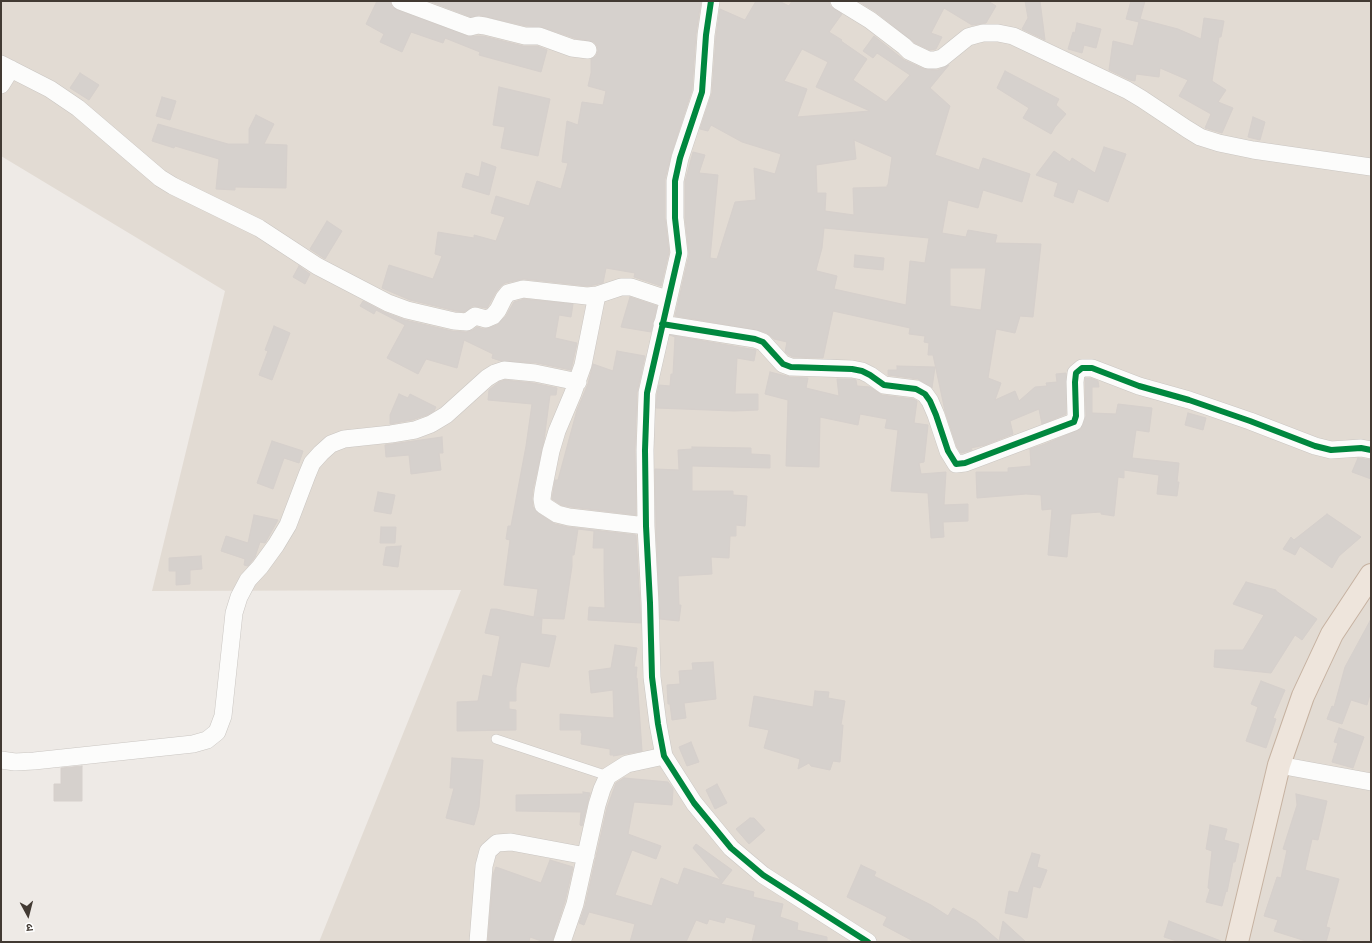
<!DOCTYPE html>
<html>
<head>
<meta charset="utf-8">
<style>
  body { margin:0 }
  #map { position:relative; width:1372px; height:943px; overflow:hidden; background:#eeeae6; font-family:"Alegreya Sans","Noto Sans Devanagari",sans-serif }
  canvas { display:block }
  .frame { position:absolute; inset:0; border:2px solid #423a33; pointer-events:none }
  .north { position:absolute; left:8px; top:895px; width:40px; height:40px; -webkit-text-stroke:3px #fff; paint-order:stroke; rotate:173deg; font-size:11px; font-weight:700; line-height:16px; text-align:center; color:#423a33 }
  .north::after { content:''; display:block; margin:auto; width:14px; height:18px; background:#423a33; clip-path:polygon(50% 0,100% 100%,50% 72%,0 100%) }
</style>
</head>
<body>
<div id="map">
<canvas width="1372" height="943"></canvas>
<div class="frame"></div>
<div class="north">उ</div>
</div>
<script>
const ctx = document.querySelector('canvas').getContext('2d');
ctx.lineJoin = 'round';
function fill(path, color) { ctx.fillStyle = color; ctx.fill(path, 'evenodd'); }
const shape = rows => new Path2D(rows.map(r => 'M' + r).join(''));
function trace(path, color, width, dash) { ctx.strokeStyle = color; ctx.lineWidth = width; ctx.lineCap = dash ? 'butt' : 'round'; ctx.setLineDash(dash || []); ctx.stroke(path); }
fill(shape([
  [1,1,1371,1,1371,942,319,942,461,590,152,591,225,291,1,156]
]), '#e2dbd3');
const building = shape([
  [377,1,390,1,392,7,397,10,467,36,483,36,523,46,537,46,547,50,541,72,479,55,480,52,445,38,443,43,411,32,402,52,380,42,384,34,366,24,377,1],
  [429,1,701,1,696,34,692,90,671,155,665,179,665,218,669,252,661,286,634,277,635,273,606,268,603,283,594,285,587,286,524,279,505,283,501,286,496,292,487,308,473,306,464,312,456,311,410,300,382,288,389,265,433,279,442,256,435,254,438,232,474,238,474,235,496,241,505,217,491,213,496,196,529,206,537,181,561,189,568,163,562,162,567,121,578,125,582,102,603,105,606,91,588,86,591,73,591,59,596,56,598,51,597,46,594,42,574,38,542,27,526,26,479,15,471,17,429,1],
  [756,1,779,1,789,6,792,1,829,1,830,6,842,14,829,32,842,40,841,41,867,59,853,80,886,102,910,75,877,53,873,58,863,51,874,36,904,60,924,69,938,70,949,65,930,88,950,106,935,155,979,170,983,158,1030,174,1022,202,983,190,978,208,948,200,942,233,966,237,968,230,997,235,995,243,1041,244,1033,317,1020,316,1015,333,996,329,988,378,1001,383,995,400,1015,391,1019,401,1035,387,1047,386,1046,383,1057,382,1056,374,1066,373,1066,414,1042,424,1039,409,1010,421,1013,434,985,445,971,448,972,450,961,453,957,447,945,411,933,355,928,355,929,343,924,342,925,336,909,334,910,328,833,311,823,358,793,357,789,355,785,352,787,342,774,339,767,333,758,330,675,316,689,255,685,217,685,182,693,152,705,155,699,173,718,175,710,258,717,259,735,202,756,200,754,168,775,174,781,154,742,142,711,125,708,131,700,129,712,93,716,36,720,9,745,20,756,1],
  [802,49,828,62,816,87,870,111,797,117,807,89,784,81,802,49],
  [854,140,892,157,888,185,887,185,887,187,853,188,854,215,825,211,826,193,817,193,816,165,856,159,854,140],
  [824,228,929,238,925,263,910,261,906,305,834,289,837,276,817,271,816,270,822,248,824,228],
  [950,268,986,268,981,310,950,306,950,268],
  [858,1,988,1,996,6,986,23,972,25,944,8,931,33,942,37,936,49,930,50,915,43,876,12,858,1],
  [1025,1,1040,1,1045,40,1022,29,1028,18,1025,1],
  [1131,1,1145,1,1140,19,1178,29,1201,39,1204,18,1224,21,1221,37,1219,37,1212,81,1226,90,1218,102,1233,108,1222,133,1205,128,1211,114,1179,96,1188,80,1160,68,1159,77,1136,74,1135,81,1130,80,1109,70,1113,41,1133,46,1139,22,1126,19,1131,1],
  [1077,23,1101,29,1096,48,1084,45,1082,53,1068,49,1073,32,1075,33,1077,23],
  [1005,71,1059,99,1056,105,1066,114,1055,127,1051,134,1023,118,1029,108,997,88,1005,71],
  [80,73,99,85,89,100,70,88,80,73],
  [499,87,550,99,538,156,501,148,505,127,493,125,499,87],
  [162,97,176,101,170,120,156,116,162,97],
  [256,115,274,124,264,144,287,145,286,188,235,187,235,190,216,189,219,159,175,146,174,148,152,141,158,124,228,144,249,144,249,129,256,115],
  [1253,117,1265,122,1260,140,1248,137,1253,117],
  [1104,147,1126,154,1108,202,1078,189,1073,203,1054,196,1058,183,1036,175,1054,151,1070,162,1072,158,1095,173,1104,147],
  [482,162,496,167,489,195,462,187,466,173,479,177,482,162],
  [327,221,342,231,325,259,310,249,327,221],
  [855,255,884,258,883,270,854,267,855,255],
  [299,266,310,274,305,284,293,277,299,266],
  [630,297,657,306,651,332,621,327,630,297],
  [524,299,573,304,571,317,559,315,555,338,577,343,571,370,537,363,501,361,492,358,493,354,464,340,457,368,426,359,418,374,387,358,405,325,376,310,374,314,360,306,363,301,384,312,405,320,452,331,466,332,473,330,477,327,483,329,489,328,497,325,506,316,514,302,524,299],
  [274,326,290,333,272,380,259,375,268,351,265,350,274,326],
  [670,335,756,350,754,361,737,358,735,394,758,394,758,410,734,411,656,408,657,394,659,385,670,386,671,374,673,374,675,337,670,335],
  [617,351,645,356,637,393,635,450,636,515,571,507,561,505,552,499,555,480,558,480,577,410,588,384,593,364,613,371,617,351],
  [897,366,935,367,932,388,918,379,888,375,888,370,897,370,897,366],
  [770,372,790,377,808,378,806,388,839,396,837,379,851,379,856,380,857,386,870,387,882,395,913,399,917,401,914,423,928,425,924,462,919,463,921,474,946,472,944,505,968,504,968,521,943,522,944,537,931,538,928,493,891,491,898,430,885,428,887,419,860,414,858,425,820,417,819,467,786,466,788,400,765,394,770,372],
  [1085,378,1090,378,1098,381,1099,387,1092,387,1092,413,1116,414,1118,404,1152,408,1149,432,1136,430,1132,458,1179,463,1177,482,1179,482,1177,496,1157,494,1159,475,1124,470,1124,478,1118,477,1114,516,1101,514,1101,512,1071,514,1067,557,1048,555,1052,509,1042,510,1041,495,1026,494,977,498,976,472,1008,472,1008,468,1031,466,1030,449,1045,444,1081,429,1086,416,1085,378],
  [505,380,533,383,557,388,556,395,550,395,544,440,533,489,532,498,533,507,538,513,555,524,568,527,636,535,641,623,588,620,589,607,605,608,604,569,604,548,593,548,594,531,578,529,574,555,572,555,572,566,564,619,536,618,542,619,541,634,556,636,549,667,521,662,516,688,516,701,509,701,509,709,516,710,516,730,457,731,457,702,478,701,483,675,492,677,500,636,485,633,491,609,496,609,534,617,538,589,504,585,510,540,506,539,508,526,511,526,526,446,532,404,488,400,489,390,499,382,505,380],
  [399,394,408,398,410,394,436,407,434,411,427,415,412,420,390,424,390,415,399,394],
  [1188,413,1206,418,1203,430,1185,425,1188,413],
  [442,437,443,453,439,453,441,470,411,474,409,455,386,457,385,445,442,437],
  [272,441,303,451,299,463,284,458,273,489,257,483,272,441],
  [692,447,751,448,751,454,770,455,770,468,692,466,692,491,733,491,733,495,747,496,745,526,736,525,736,536,730,536,729,558,711,557,712,574,678,576,679,605,681,605,679,621,660,619,656,526,655,469,679,470,678,450,692,449,692,447],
  [1358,458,1371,460,1371,479,1352,472,1358,458],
  [378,492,395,495,391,514,374,511,378,492],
  [1327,514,1361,537,1339,556,1332,568,1300,546,1295,555,1283,549,1291,537,1294,540,1327,514],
  [254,515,278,520,265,543,260,542,255,557,248,566,244,565,245,559,221,551,226,536,248,543,254,515],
  [381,527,396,527,395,543,380,543,381,527],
  [401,546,398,567,383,565,386,547,401,546],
  [201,556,202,569,190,570,190,584,176,585,176,571,169,571,169,558,201,556],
  [1246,582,1276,590,1276,591,1317,619,1302,640,1295,635,1271,673,1214,667,1215,650,1243,650,1264,615,1233,604,1246,582],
  [1371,619,1371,691,1367,705,1351,700,1342,724,1327,719,1332,706,1334,707,1345,667,1371,619],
  [615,645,637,648,634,667,637,667,636,678,637,678,642,751,613,756,614,755,610,755,610,749,581,744,582,733,581,733,581,730,560,730,560,714,614,718,613,690,591,693,589,671,611,668,615,645],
  [713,662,716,699,684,703,686,718,672,720,670,704,668,704,667,685,680,684,679,671,693,670,692,663,713,662],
  [1261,681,1285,690,1273,718,1276,719,1266,748,1246,741,1258,707,1251,704,1261,681],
  [815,691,829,692,828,698,845,701,841,725,843,725,840,762,833,761,830,770,811,766,809,763,798,769,800,759,764,748,769,730,749,726,754,696,813,707,815,691],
  [1339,728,1364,737,1353,768,1332,762,1338,743,1334,742,1339,728],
  [691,742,699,762,687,766,679,747,691,742],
  [452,758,483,760,479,807,474,825,446,818,454,788,450,788,452,758],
  [82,766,82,801,54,801,54,784,61,784,61,768,82,766],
  [624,778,668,782,673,789,672,805,634,802,628,834,661,846,656,859,632,850,615,895,652,906,661,878,678,885,684,868,721,880,693,848,696,844,732,870,721,884,754,892,753,897,783,904,780,917,798,923,797,930,827,937,827,942,752,942,756,925,726,917,724,923,709,919,707,924,696,920,686,942,630,942,635,924,589,912,584,925,579,923,585,906,607,808,616,783,624,778],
  [717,784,727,803,715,809,706,790,717,784],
  [583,792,590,793,582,826,580,825,581,812,516,811,516,795,583,794,583,792],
  [1296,794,1327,801,1318,840,1312,839,1305,870,1339,879,1326,927,1330,928,1326,942,1309,942,1274,931,1278,920,1264,916,1277,877,1281,878,1287,850,1283,849,1297,805,1296,794],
  [750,818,754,818,765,830,749,844,736,829,750,818],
  [1210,825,1227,829,1224,840,1239,844,1235,862,1233,862,1227,892,1226,891,1222,906,1206,902,1210,889,1208,888,1212,851,1206,849,1210,825],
  [1032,853,1040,855,1037,867,1047,870,1040,888,1033,886,1027,918,1005,913,1009,891,1018,893,1032,853],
  [550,860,573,867,565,901,552,942,544,942,530,937,529,942,498,942,488,940,493,875,496,867,541,883,550,860],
  [861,865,876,872,874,876,931,905,948,916,953,908,976,921,999,941,1003,921,1026,942,915,942,883,925,887,917,847,897,861,865],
  [1169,921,1221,941,1221,942,1180,942,1164,937,1169,921]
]);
fill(building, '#d6d1cd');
trace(building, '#d6d0cc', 1);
const service = shape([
  [496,739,608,776]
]);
const minor = shape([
  [400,1,470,27,478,25,485,26,525,36,539,36,572,48,588,50],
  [711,1,706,35,702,92,680,158,675,181,675,218,679,253,647,393,645,450,646,526,650,603,652,677,658,724,664,756,694,803,731,848,763,875,868,942],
  [839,1,870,20,904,46,909,51,928,60,935,60,942,58,968,37,975,35,983,33,998,33,1013,36,1127,90,1142,99,1187,129,1200,137,1219,143,1253,150,1371,167],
  [1,64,50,89,78,108,160,178,173,186,259,228,317,266,388,303,407,310,454,321,467,322,475,316,486,319,493,316,498,310,504,298,508,293,523,289,587,296,597,295,621,287,631,287,667,299],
  [1,85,11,69],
  [597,295,583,365,573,393,557,431,551,451,543,491,542,499,543,505,557,514,569,517,646,526],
  [662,324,755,339,763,342,783,364,791,367,852,369,862,371,870,375,884,385,916,389,925,394,930,401,936,415,948,451,956,464,965,463,1074,422,1076,416,1075,382,1076,373,1082,368,1092,368,1139,386,1189,400,1250,421,1315,446,1331,450,1361,448,1371,450],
  [1,760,15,762,34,761,193,744,207,740,217,732,223,716,232,632,234,613,239,597,248,580,260,567,276,545,288,525,307,475,312,463,321,453,331,444,344,439,391,434,415,430,431,424,446,415,487,378,495,373,504,370,535,373,578,382],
  [1279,765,1371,782],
  [478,942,484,866,488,851,497,843,511,842,586,856],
  [562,942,575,904,597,805,602,789,608,776,627,764,664,756]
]);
const trunk = shape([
  [1237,942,1279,765,1303,696,1332,634,1371,575]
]);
trace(service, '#cac6c2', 10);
trace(minor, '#cac6c2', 18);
trace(trunk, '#c6b2a1', 24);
trace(service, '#fcfcfb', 9);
trace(minor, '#fcfcfb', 17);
trace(trunk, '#eee5dc', 22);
trace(shape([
  [711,1,706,35,702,92,680,158,675,181,675,218,679,253,647,393,645,450,646,526,650,603,652,677,658,724,664,756,694,803,731,848,763,875,868,942],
  [662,324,755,339,763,342,783,364,791,367,852,369,862,371,870,375,884,385,916,389,925,394,930,401,936,415,948,451,956,464,965,463,1074,422,1076,416,1075,382,1076,373,1082,368,1092,368,1139,386,1189,400,1250,421,1315,446,1331,450,1361,448,1371,450]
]), '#00873e', 6);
</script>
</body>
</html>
